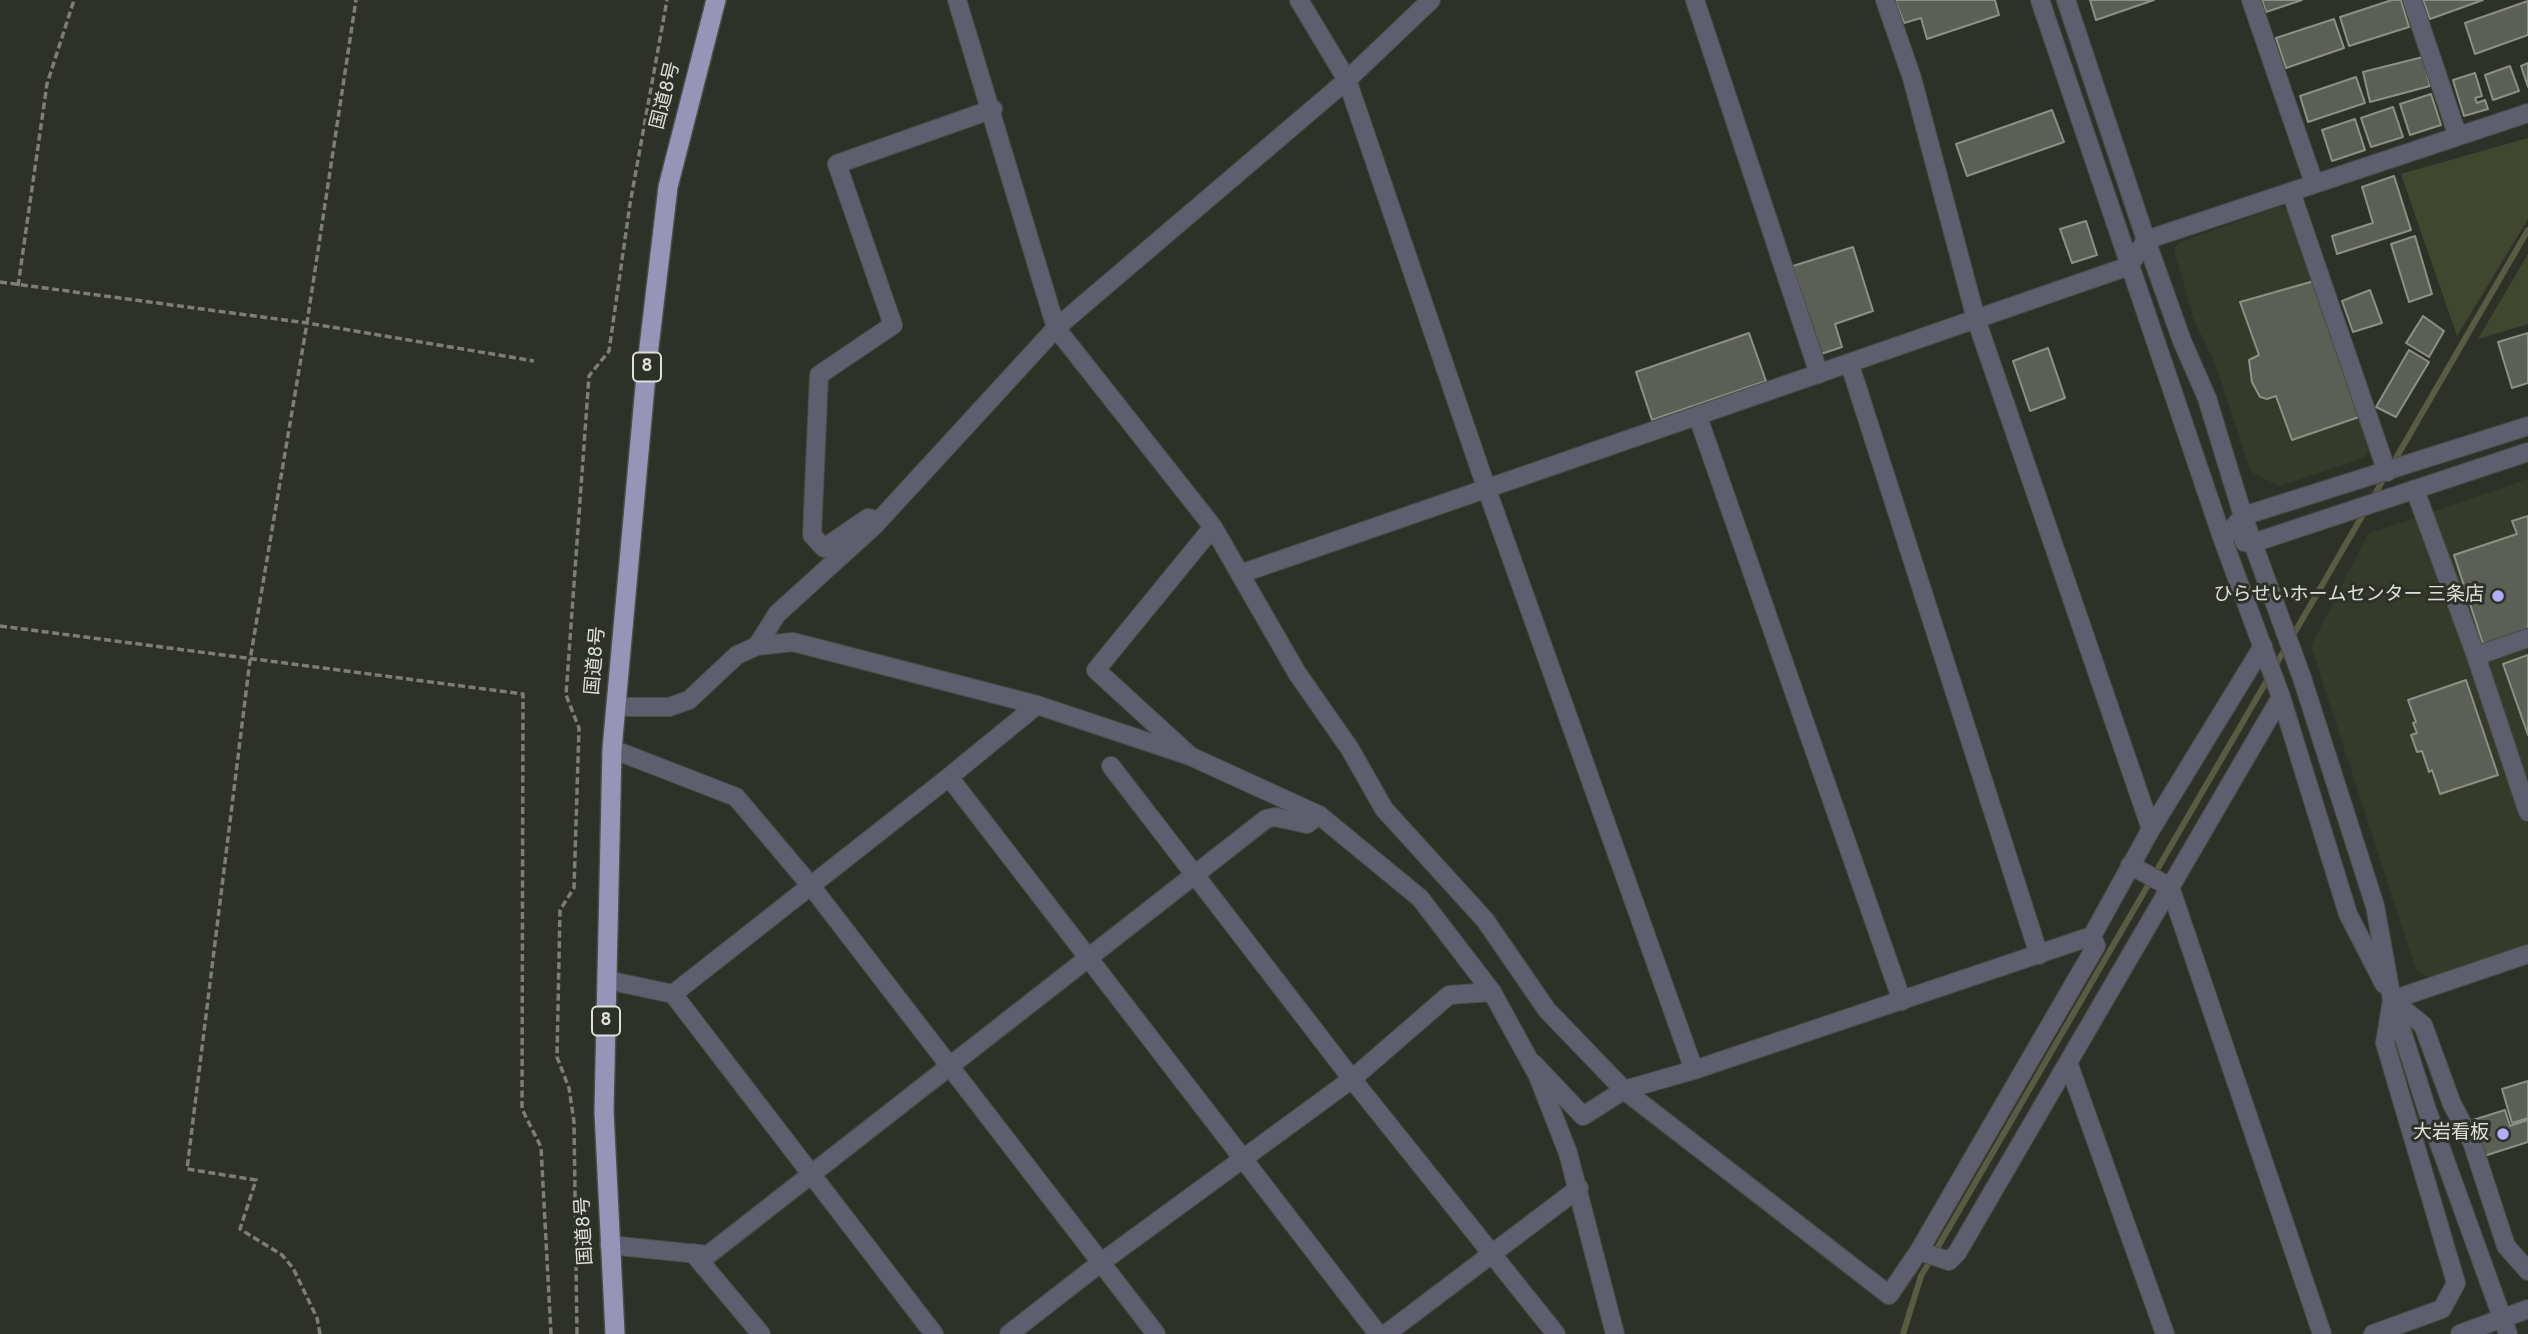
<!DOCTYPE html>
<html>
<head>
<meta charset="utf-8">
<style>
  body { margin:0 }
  canvas { display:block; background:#2e3128 }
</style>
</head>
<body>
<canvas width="2528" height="1334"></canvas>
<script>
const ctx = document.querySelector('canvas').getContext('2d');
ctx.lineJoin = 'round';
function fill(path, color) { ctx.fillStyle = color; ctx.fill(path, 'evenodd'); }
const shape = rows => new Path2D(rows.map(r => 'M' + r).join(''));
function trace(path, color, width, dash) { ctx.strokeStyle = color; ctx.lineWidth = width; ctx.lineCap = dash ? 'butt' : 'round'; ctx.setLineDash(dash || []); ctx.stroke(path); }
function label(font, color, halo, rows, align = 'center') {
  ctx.font = font + ' Overpass,"Noto Sans JP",sans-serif'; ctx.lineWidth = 6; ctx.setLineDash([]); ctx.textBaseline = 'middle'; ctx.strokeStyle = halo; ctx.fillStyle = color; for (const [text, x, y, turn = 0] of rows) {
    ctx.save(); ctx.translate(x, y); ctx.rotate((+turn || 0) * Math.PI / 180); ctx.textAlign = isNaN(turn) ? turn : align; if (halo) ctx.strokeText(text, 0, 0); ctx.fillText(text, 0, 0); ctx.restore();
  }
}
fill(shape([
  [2279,207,2290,210,2371,449,2363,458,2280,486,2251,472,2215,363,2194,320,2174,250,2178,243],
  [2528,479,2528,944,2429,978,2416,970,2311,646,2368,534]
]), '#363a2b');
fill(shape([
  [2528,138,2528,219,2457,336,2401,174],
  [2528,254,2528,324,2478,339]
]), '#41472f');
trace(shape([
  [2392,465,2528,230],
  [2373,498,2386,474],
  [2292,637,2365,511],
  [2274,668,2286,647],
  [1903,1334,1921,1276,2269,677]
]), '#575c43', 6);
const building = shape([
  [1895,0,1995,0,1999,15,1927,39,1921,18,1904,23,1895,0],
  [2090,0,2154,0,2096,20,2090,0],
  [2262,0,2302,0,2266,12,2262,0],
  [2392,0,2401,0,2409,27,2349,46,2340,17,2392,0],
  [2423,0,2483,0,2430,19,2423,0],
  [2528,1,2528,35,2475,54,2465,23,2528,1],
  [2334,19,2344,48,2286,68,2276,38,2334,19],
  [2423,57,2430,86,2370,102,2363,72,2423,57],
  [2528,63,2528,87,2521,66,2528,63],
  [2510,66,2519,91,2493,100,2485,75,2510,66],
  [2475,73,2482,96,2475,98,2477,103,2485,100,2488,109,2464,116,2453,80,2475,73],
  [2356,77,2365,103,2308,122,2300,96,2356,77],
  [2431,94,2441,125,2410,135,2400,104,2431,94],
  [2393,107,2403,137,2371,147,2361,118,2393,107],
  [2052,110,2064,142,1967,176,1956,144,2052,110],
  [2355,119,2365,150,2332,161,2322,130,2355,119],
  [2394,176,2411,230,2337,254,2332,236,2373,223,2362,187,2394,176],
  [2086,221,2097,255,2072,263,2060,229,2086,221],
  [2415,236,2432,294,2409,302,2391,244,2415,236],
  [1853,247,1873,311,1835,324,1842,347,1821,354,1793,266,1853,247],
  [2314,281,2362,416,2292,440,2276,396,2267,399,2260,397,2252,382,2249,360,2259,355,2240,302,2314,281],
  [2370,290,2382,323,2353,332,2342,301,2370,290],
  [2423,316,2444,331,2429,357,2406,343,2423,316],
  [1749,333,1766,381,1652,420,1636,372,1749,333],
  [2528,333,2528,383,2512,388,2498,342,2528,333],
  [2048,348,2065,398,2030,411,2013,361,2048,348],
  [2409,350,2429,362,2396,417,2376,407,2409,350],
  [2528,516,2528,636,2485,650,2454,555,2517,534,2512,521,2528,516],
  [2528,655,2528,735,2503,664,2528,655],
  [2466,680,2498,775,2440,794,2432,770,2429,772,2422,751,2417,752,2411,735,2417,733,2413,723,2416,722,2408,700,2466,680],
  [2528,1081,2528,1118,2512,1123,2502,1089,2528,1081],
  [2505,1110,2510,1126,2528,1120,2528,1142,2484,1156,2473,1120,2505,1110]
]);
fill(building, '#5c5f55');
trace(building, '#8d9085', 2);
const minor = shape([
  [957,0,1056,328,1213,527,1297,673,1350,749,1384,809,1485,920,1547,1010,1624,1090,1694,1070,2092,936,2151,829,2263,646],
  [1299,0,1347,80,1486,487,1694,1070],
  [1695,0,1819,374],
  [1885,0,1912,78,1976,319,2151,829],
  [2251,0,2314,183],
  [2412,0,2457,134],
  [2291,192,2387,472],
  [1850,365,2039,955],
  [1698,417,1902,1001],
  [2415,490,2476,656,2528,812],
  [876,520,868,518,824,548,812,535,819,375,893,325,837,164,993,109],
  [1240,574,2129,266,2146,240,2528,113],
  [757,646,777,614,875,525,1056,328,1347,80,1431,0],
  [2476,656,2528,638],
  [612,749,736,797,811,886,1156,1334],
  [1190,756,1096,670,1213,527],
  [1111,766,1352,1079,1556,1334],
  [949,777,1037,705],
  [2130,865,2170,887,2322,1334],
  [607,980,673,994,934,1334],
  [673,994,949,777,1378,1334],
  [2392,1000,2423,1025,2452,1104,2472,1142,2506,1246,2528,1271],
  [2392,1000,2528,954],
  [1534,1064,1583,1116,1624,1090,1889,1295,1919,1251,2096,946,2092,936],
  [2069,1065,2165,1334],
  [609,1245,708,1255,1266,819,1275,817,1307,824,1319,815],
  [1919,1251,1949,1261,1957,1253,2281,697],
  [693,1253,761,1334],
  [1009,1334,1099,1264,1352,1079,1449,995,1492,992],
  [1386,1334,1579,1188],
  [2373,1334,2442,1309,2456,1283,2385,1043,2392,1000]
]);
const tertiary = shape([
  [2040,0,2223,540,2281,697,2348,914,2384,984],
  [2066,0,2146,240,2182,341,2207,398,2243,516,2302,678,2375,906,2392,1000,2427,1110,2508,1334],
  [2223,540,2243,516,2528,426],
  [2244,542,2253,543,2528,452],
  [615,707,669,707,689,700,737,655,757,646,793,642,1037,705,1190,756,1319,815,1420,898,1492,992,1538,1076,1568,1153,1615,1334],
  [2460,1334,2528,1309]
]);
const trunk = shape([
  [615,1334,604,1111,612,749,647,364,668,187,716,0]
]);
trace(minor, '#4a4d44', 20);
trace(tertiary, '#4a4d44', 20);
trace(trunk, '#4a4d44', 22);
trace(shape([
  [0,282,307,323,534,361],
  [18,286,47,84,74,0],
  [0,626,523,694,522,1109,541,1147,551,1334],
  [320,1334,317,1318,293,1268,282,1255,240,1229,256,1180,187,1169,250,660,307,323,356,0],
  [577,1334,574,1122,569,1088,557,1057,560,910,574,888,579,728,566,695,589,376,609,351,630,204,667,0]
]), '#7c7e77', 3.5, [7, 3.5]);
trace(minor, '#5e5e6e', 18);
trace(tertiary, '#5e5e6e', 18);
trace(trunk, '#9695b7', 19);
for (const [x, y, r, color] of [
  [2498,596,7,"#b1adfa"],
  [2503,1134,7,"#b1adfa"]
]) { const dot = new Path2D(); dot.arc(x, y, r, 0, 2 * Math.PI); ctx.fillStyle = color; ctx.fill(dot); trace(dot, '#2e3128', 2.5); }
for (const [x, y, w] of [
  [647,367,28],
  [606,1021,28]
]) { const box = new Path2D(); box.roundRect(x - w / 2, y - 14.5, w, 29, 5); ctx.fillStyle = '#2e3128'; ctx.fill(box); trace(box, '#dee0da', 2); }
label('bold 18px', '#dee0da', null, [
  ["8",647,367],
  ["8",606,1021]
]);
label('19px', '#dee0da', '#2e3128', [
  ["国道8号",667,96,-76],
  ["国道8号",597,661,-85],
  ["国道8号",586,1231,-93]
]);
label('19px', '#dee0da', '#2e3128', [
  ["ひらせいホームセンター 三条店",2484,596],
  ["大岩看板",2489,1134]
], 'right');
</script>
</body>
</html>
